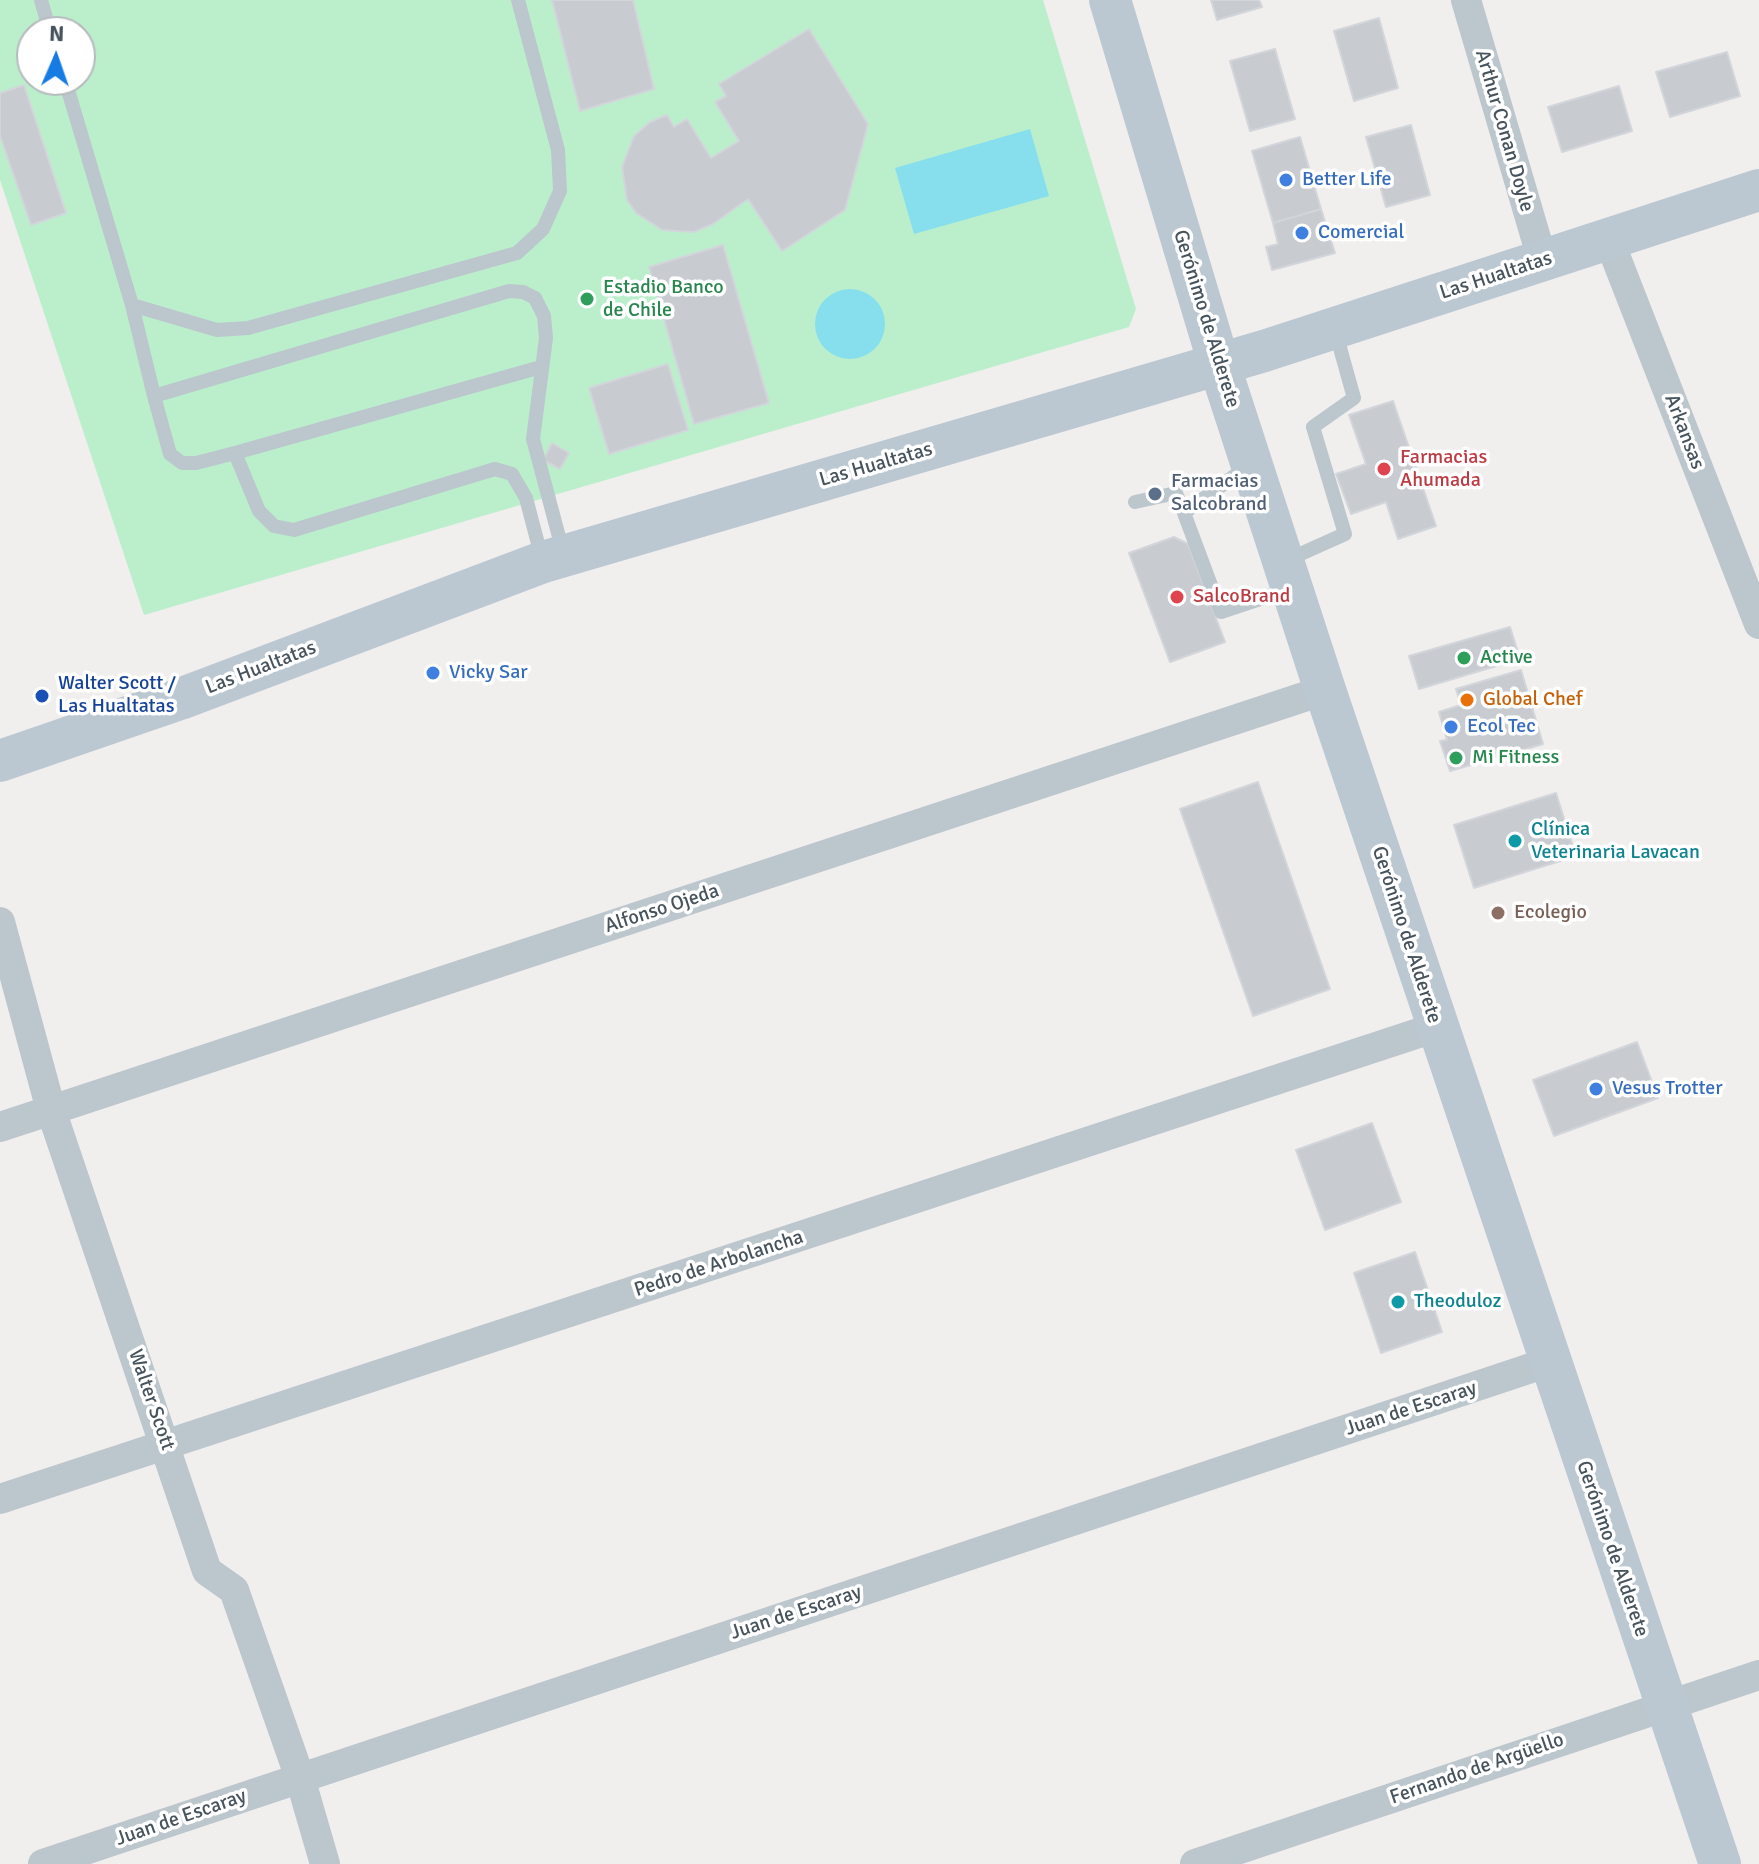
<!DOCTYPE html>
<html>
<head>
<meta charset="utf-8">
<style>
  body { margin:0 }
  #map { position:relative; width:1759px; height:1864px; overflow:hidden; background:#f1eeee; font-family:Signika,sans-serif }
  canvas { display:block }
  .north { position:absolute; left:16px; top:16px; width:80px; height:80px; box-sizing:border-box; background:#fff; border:2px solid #b5babe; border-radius:50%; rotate:2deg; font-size:22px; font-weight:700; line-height:32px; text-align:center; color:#46535c }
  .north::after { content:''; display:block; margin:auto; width:28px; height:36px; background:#167be3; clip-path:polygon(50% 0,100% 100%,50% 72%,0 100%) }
</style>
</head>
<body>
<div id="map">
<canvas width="1759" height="1864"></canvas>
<div class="north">N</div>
</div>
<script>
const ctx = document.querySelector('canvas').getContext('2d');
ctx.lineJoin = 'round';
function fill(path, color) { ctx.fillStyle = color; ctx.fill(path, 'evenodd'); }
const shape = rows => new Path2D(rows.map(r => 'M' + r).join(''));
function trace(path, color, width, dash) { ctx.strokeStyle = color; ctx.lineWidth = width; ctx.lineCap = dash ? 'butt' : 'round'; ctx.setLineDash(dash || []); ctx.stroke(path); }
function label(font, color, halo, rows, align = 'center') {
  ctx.font = font + ' Signika,sans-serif'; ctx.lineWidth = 7; ctx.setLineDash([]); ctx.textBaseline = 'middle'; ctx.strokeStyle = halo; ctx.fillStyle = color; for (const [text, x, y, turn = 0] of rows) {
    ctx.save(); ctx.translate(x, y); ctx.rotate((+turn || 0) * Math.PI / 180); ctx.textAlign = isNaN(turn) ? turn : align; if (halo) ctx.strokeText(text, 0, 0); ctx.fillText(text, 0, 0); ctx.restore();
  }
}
fill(shape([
  [0,0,1043,0,1136,309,1129,327,144,615,0,180],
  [32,32,80,32,80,80,32,80]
]), '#bbefcc');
fill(shape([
  [1030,129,1049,196,914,234,895,168],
  '815 324a35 35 0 1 1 70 0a35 35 0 1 1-70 0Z'
]), '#87deed');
const building = shape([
  [552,0,633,0,654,89,580,111,552,0],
  [1211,0,1259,0,1262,7,1217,20,1211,0],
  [1379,18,1398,88,1354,101,1334,31,1379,18],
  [809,29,868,124,845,210,782,251,748,199,713,224,694,232,662,230,636,213,627,200,622,167,634,136,650,122,667,115,674,127,687,119,711,158,739,141,715,102,726,96,719,84,809,29],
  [1275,49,1295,119,1250,131,1230,61,1275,49],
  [1727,52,1740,96,1670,117,1656,72,1727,52],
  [24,85,66,213,31,225,0,136,0,93,24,85],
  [1619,86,1632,131,1562,152,1548,107,1619,86],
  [1411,125,1430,195,1386,207,1366,137,1411,125],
  [1300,137,1321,209,1273,223,1252,151,1300,137],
  [1321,209,1335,253,1272,270,1266,247,1278,244,1273,223,1321,209],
  [723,245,769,403,694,424,649,267,723,245],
  [668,364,688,430,609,454,589,388,668,364],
  [1393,401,1436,526,1398,539,1386,502,1351,514,1336,474,1366,464,1349,415,1393,401],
  [552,443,569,453,560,469,543,460,552,443],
  [1174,537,1188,544,1225,642,1170,662,1129,553,1174,537],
  [1510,627,1520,659,1419,689,1409,656,1510,627],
  [1521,670,1543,744,1450,771,1440,741,1447,740,1439,712,1461,705,1456,689,1521,670],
  [1258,782,1330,989,1253,1016,1180,809,1258,782],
  [1556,793,1576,856,1474,888,1454,825,1556,793],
  [1637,1042,1658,1098,1554,1136,1533,1080,1637,1042],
  [1372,1123,1401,1202,1325,1230,1296,1150,1372,1123],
  [1415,1252,1442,1332,1381,1353,1354,1273,1415,1252]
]);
fill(building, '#c8ccd1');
trace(building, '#d2d5da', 2);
trace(shape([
  [41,0,50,32],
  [65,80,132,305,217,330,248,328,517,253,543,229,560,191,558,150,518,0],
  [132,305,154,396],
  [235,453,541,367],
  [1248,466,1184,513,1221,612,1287,590],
  [1135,502,1176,493,1184,513],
  [542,559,526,498,512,474,495,469,294,530,274,526,259,511,235,453,196,463,182,463,170,454,154,396,509,291,523,292,535,298,544,316,546,338,533,439,563,552],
  [1287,560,1345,534,1313,427,1354,398,1335,330]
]), '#bcc6cd', 14);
trace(shape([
  [1466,0,1543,262],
  [1609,240,1759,624],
  [0,922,51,1110,207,1571,234,1590,300,1778,325,1864],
  [0,1127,1325,690],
  [0,1499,1437,1027],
  [43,1864,1549,1362],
  [1195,1864,1759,1675]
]), '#bcc6cd', 30);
trace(shape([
  [1110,0,1219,364,1325,690,1720,1864],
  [0,761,180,699,543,562,1264,351,1759,190]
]), '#bbc8d2', 42);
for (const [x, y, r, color] of [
  [1286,180,8,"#3f7fe0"],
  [1302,233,8,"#3f7fe0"],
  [587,299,8,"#2e9e5b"],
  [1384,469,8,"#e0444e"],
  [1155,494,8,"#5c6f8a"],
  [1177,597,8,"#e0444e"],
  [1464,658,8,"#2e9e5b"],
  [433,673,8,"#3f7fe0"],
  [42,696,8,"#1a4fb4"],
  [1467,700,8,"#e8710a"],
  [1451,727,8,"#3f7fe0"],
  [1456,758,8,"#2e9e5b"],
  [1515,841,8,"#0f9aa8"],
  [1498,913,8,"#8d6e63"],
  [1596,1089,8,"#3f7fe0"],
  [1398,1302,8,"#0f9aa8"]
]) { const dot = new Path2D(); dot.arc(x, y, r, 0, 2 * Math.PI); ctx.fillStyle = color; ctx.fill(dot); trace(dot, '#fff', 3); }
label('20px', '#46535c', '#fff', [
  ["Arthur Conan Doyle",1504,131,74],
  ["Las Hualtatas",1496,276,-18],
  ["Gerónimo de Alderete",1206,319,73],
  ["Arkansas",1684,432,69],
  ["Las Hualtatas",876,465,-16],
  ["Las Hualtatas",261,668,-21],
  ["Alfonso Ojeda",662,909,-18],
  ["Gerónimo de Alderete",1406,935,72],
  ["Pedro de Arbolancha",719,1264,-18],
  ["Walter Scott",151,1400,71],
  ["Juan de Escaray",1411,1409,-18],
  ["Gerónimo de Alderete",1612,1549,71],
  ["Juan de Escaray",796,1613,-18],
  ["Fernando de Argüello",1477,1769,-19],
  ["Juan de Escaray",181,1818,-19]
]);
label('20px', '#366cbe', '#fff', [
  ["Better Life",1302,180],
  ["Comercial",1318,233],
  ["Vicky Sar",449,673],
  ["Ecol Tec",1467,727],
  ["Vesus Trotter",1612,1089]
], 'left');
label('20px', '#27864d', '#fff', [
  ["Estadio Banco",603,288],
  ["de Chile",603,311],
  ["Active",1480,658],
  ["Mi Fitness",1472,758]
], 'left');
label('20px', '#be3a42', '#fff', [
  ["Farmacias",1400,458],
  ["Ahumada",1400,481],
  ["SalcoBrand",1193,597]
], 'left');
label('20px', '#4e5e75', '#fff', [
  ["Farmacias",1171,482],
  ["Salcobrand",1171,505]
], 'left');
label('20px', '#164399', '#fff', [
  ["Walter Scott /",58,684],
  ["Las Hualtatas",58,707]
], 'left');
label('20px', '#c56008', '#fff', [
  ["Global Chef",1483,700]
], 'left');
label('20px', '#0d838f', '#fff', [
  ["Clínica",1531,830],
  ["Veterinaria Lavacan",1531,853],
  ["Theoduloz",1414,1302]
], 'left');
label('20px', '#785e54', '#fff', [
  ["Ecolegio",1514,913]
], 'left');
</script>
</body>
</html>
